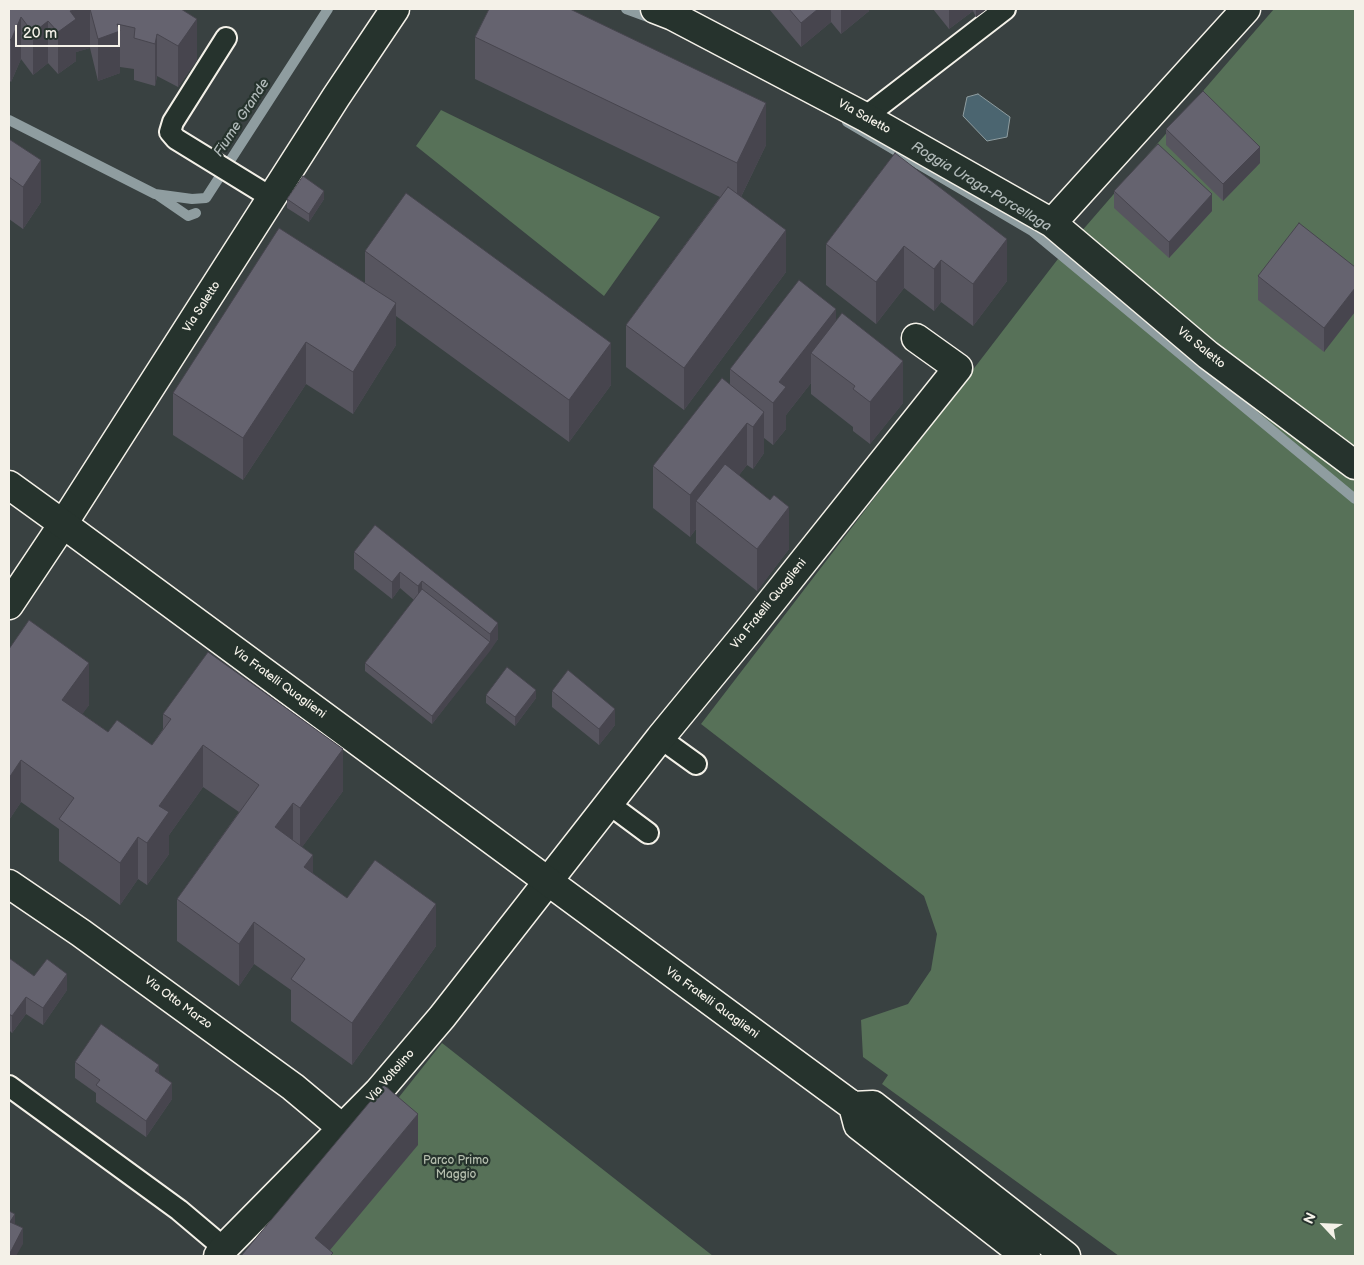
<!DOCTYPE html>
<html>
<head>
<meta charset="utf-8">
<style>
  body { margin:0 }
  #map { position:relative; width:1364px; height:1265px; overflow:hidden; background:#394141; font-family:"Balsamiq Sans",sans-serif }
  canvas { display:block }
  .frame { position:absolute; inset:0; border:10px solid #f4f1e8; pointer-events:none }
  .north { position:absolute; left:1299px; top:1200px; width:50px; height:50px; -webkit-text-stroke:4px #26332d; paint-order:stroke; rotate:295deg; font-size:14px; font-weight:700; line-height:20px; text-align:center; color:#f4f1e8 }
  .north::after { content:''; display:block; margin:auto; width:18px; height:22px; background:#f4f1e8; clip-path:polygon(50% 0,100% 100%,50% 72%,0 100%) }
  .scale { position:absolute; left:15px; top:25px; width:105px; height:22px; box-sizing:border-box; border:2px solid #f4f1e8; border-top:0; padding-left:6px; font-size:15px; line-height:18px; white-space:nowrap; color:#f4f1e8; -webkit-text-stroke:4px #26332d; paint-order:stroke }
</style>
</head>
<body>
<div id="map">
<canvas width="1364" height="1265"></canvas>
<div class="frame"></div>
<div class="north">N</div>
<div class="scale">20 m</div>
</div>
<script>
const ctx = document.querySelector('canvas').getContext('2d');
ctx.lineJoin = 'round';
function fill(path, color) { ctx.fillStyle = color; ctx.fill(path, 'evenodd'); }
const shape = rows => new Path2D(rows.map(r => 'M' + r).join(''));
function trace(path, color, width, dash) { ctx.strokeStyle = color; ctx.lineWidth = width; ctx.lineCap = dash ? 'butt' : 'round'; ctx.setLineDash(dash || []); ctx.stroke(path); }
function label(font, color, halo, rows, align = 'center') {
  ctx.font = font + ' "Balsamiq Sans",sans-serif'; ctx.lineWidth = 4.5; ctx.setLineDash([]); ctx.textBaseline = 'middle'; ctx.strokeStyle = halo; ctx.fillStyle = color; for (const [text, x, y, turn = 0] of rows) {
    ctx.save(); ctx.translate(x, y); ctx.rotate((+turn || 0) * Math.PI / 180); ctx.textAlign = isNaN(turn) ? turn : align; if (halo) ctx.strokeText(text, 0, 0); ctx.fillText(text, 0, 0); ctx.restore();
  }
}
fill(shape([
  [1274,9,1355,9,1355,1256,1119,1256,882,1084,888,1075,863,1057,861,1020,908,1004,931,970,937,934,924,896,701,724,1061,255],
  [441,110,660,217,604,296,416,146],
  [442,1043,713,1256,267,1256,384,1116]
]), '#577158');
const water = shape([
  [978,94,1010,117,1007,137,987,141,963,116,967,97,978,94]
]);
fill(water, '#4b6570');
trace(water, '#8f9da0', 1);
trace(shape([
  [626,9,656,20],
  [9,120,155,194,192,199,206,198,328,9],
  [847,122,1032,231,1355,499],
  [156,194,188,216,196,213]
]), '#8f9da0', 10);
const lane = shape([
  [226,38,173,122,170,132,176,139,272,198],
  [865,117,1005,9],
  [660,738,696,764],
  [609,804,648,833],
  [9,1086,179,1210,224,1248]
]);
const street = shape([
  [655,9,673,16,865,117,1052,223,1208,355,1355,465],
  [1052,223,1246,9],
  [9,605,63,524,336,97,395,9],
  [9,884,81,933,293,1087,342,1128],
  [218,1256,224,1248,378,1092,442,1017,660,738,748,631,958,368,916,338]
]);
const secondary = shape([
  [9,485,63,524,853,1106,858,1125,1026,1256],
  [853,1106,873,1105,1066,1256]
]);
trace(lane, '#f4f1e8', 24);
trace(street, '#f4f1e8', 31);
trace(secondary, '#f4f1e8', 31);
trace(lane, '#26332d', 20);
trace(street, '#26332d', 28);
trace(secondary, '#26332d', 28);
fill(shape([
  [9,9,181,9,197,60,178,87,157,76,155,86,134,80,134,69,120,67,120,73,98,81,90,48,76,52,76,61,58,74,48,63,33,75,21,59,11,82,9,80],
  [769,9,869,9,869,11,841,34,831,22,801,47],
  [933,9,987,9,976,17,973,11,949,29],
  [475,37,766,145,741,197,786,272,684,410,626,367,626,325,720,197,475,79],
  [1166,129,1260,163,1223,201,1166,145],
  [9,139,41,202,23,229,9,219],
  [895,153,1007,281,973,326,941,302,934,311,904,288,876,324,826,285,826,244],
  [1114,191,1212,211,1169,258,1114,208],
  [287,199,324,199,309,222,287,208],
  [365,251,611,385,569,442,396,316,396,345,353,414,306,384,243,480,173,435,173,393,365,283],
  [1355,267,1324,352,1258,300,1258,276],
  [836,321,903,403,870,444,853,431,853,427,811,394,811,383,786,415,786,429,773,445,764,438,764,453,753,469,747,465,739,475,789,549,757,591,696,543,696,529,690,537,653,508,653,466,730,384,730,369],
  [375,525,498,639,432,724,365,671,365,663,414,600,400,588,392,599,354,569,354,552],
  [9,649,89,705,82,714,108,732,152,745,163,729,163,714,343,791,302,847,313,874,347,898,436,946,352,1065,291,1021,291,990,254,964,239,986,177,941,177,899,239,812,203,787,169,835,169,854,147,885,138,879,120,905,59,861,59,829,21,802,9,820],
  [552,691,615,725,599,745,552,707],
  [486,695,536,698,515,726,486,703],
  [9,958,34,976,67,990,43,1025,26,1014,12,1033,9,1030],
  [75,1062,159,1073,172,1099,146,1137,96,1102,96,1093,75,1078]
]), '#57555f');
fill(shape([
  [80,9,90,9,90,48,76,52,76,61,58,74,58,32,70,11],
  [818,9,831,9,831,22,801,47,801,23],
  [843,9,869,9,869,11,841,34,841,10],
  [949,9,973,9,973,11,949,29],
  [976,9,987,9,976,17],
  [21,17,21,59,11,82,11,40],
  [197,19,197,60,178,87,178,46],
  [48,21,48,63,33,75,33,33],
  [120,31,120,73,98,81,98,39],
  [157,34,157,76,155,86,155,44],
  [766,103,766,145,737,205,737,163],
  [1260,147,1260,163,1223,201,1223,184],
  [41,160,41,202,23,229,23,187],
  [324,191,324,199,309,222,309,214],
  [1212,194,1212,211,1169,258,1169,242],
  [786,230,786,272,684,410,684,368],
  [1007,239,1007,281,973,326,973,284],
  [904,246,904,288,876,324,876,282],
  [941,260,941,302,934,311,934,269],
  [1355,288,1355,312,1324,352,1324,328],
  [396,303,396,345,353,414,353,372],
  [836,309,836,351,811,353,811,383,786,415,786,429,773,445,773,403,779,382],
  [306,342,306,384,243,480,243,438],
  [611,343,611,385,569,442,569,400],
  [903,361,903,403,870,444,870,402],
  [764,412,764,453,753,469,753,427],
  [747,423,747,465,710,512,696,501,696,529,690,537,690,495],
  [789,507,789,549,757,591,757,549],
  [400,572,400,588,392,599,392,582],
  [422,581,422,597,418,603,418,586],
  [498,623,498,639,490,651,490,634],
  [490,642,490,651,432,724,432,716],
  [89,663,89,705,62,742,62,700],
  [536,690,536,698,515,726,515,717],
  [615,709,615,725,599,745,599,729],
  [203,745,203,787,169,835,169,854,147,885,147,843,159,806],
  [343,749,343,791,300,850,300,808],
  [21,760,21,802,9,820,9,778],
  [293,803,293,845,275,827],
  [138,837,138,879,120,905,120,863],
  [313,855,313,896,304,867],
  [436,904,436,946,352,1065,352,1023],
  [254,922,254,964,239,986,239,944],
  [67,974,67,990,43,1025,43,1008],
  [26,997,26,1014,12,1033,12,1016],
  [159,1065,159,1082,155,1071],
  [172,1083,172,1099,146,1137,146,1121],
  [418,1114,418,1145,325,1256,315,1238],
  [15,1214,15,1230,10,1222],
  [23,1228,23,1244,16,1256,9,1256,9,1255]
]), '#47454e');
const building = shape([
  [9,9,80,9,70,11,76,19,58,32,48,21,33,33,21,17,11,40,9,39,9,9],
  [90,9,181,9,197,19,178,46,157,34,155,44,134,38,135,28,117,24,120,31,98,39,90,9],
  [489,9,570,9,766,103,737,163,475,37,489,9],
  [789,9,818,9,801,23,789,9],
  [1203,91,1260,147,1223,184,1166,129,1203,91],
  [9,139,41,160,23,187,9,177,9,139],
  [1158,144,1212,194,1169,242,1114,191,1158,144],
  [895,153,1007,239,973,284,941,260,934,269,904,246,876,282,826,244,895,153],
  [303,176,324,191,309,214,287,199,303,176],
  [728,187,786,230,684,368,626,325,728,187],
  [406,193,611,343,569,400,365,251,406,193],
  [1299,223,1355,267,1355,288,1324,328,1258,276,1299,223],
  [279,228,396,303,353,372,306,342,243,438,173,393,279,228],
  [799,280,836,309,779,382,786,387,773,403,730,369,799,280],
  [842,313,903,361,870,402,853,389,855,386,811,353,842,313],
  [722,378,764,412,753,427,747,423,690,495,653,466,722,378],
  [725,464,770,500,774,495,789,507,757,549,696,501,725,464],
  [375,525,498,623,490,634,422,581,418,586,400,572,392,582,354,552,375,525],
  [422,589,490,642,432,716,365,663,422,589],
  [29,620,89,663,62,700,108,732,117,720,152,745,171,719,163,714,208,652,343,749,300,808,293,803,275,827,313,855,304,867,347,898,375,860,436,904,352,1023,291,979,305,959,254,922,239,944,177,899,259,785,203,745,159,806,169,812,147,843,138,837,120,863,59,819,74,798,21,760,9,778,9,649,29,620],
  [507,667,536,690,515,717,486,695,507,667],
  [568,670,615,709,599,729,552,691,568,670],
  [9,958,34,976,47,959,67,974,43,1008,26,997,12,1016,9,1014,9,958],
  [101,1024,159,1065,155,1071,172,1083,146,1121,96,1085,100,1080,75,1062,101,1024],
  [384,1085,418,1114,315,1238,333,1253,330,1256,241,1256,384,1085],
  [9,1211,15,1214,10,1222,23,1228,9,1255,9,1211]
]);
fill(building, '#65636f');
trace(building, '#47454e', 1);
label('12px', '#f4f1e8', '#26332d', [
  ["Via Saletto",864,117,29],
  ["Via Saletto",202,307,-57],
  ["Via Saletto",1201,348,39],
  ["Via Fratelli Quaglieni",769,604,-51],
  ["Via Fratelli Quaglieni",279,683,36],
  ["Via Otto Marzo",178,1003,36],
  ["Via Fratelli Quaglieni",712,1003,36],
  ["Via Voltolino",391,1076,-49]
]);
label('12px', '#b5beae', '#26332d', [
  ["Parco Primo",456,1161],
  ["Maggio",456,1175]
]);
label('italic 14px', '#b0b9b8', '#26332d', [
  ["Fiume Grande",242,118,-57],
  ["Roggia Uraga-Porcellaga",981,187,31]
]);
</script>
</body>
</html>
